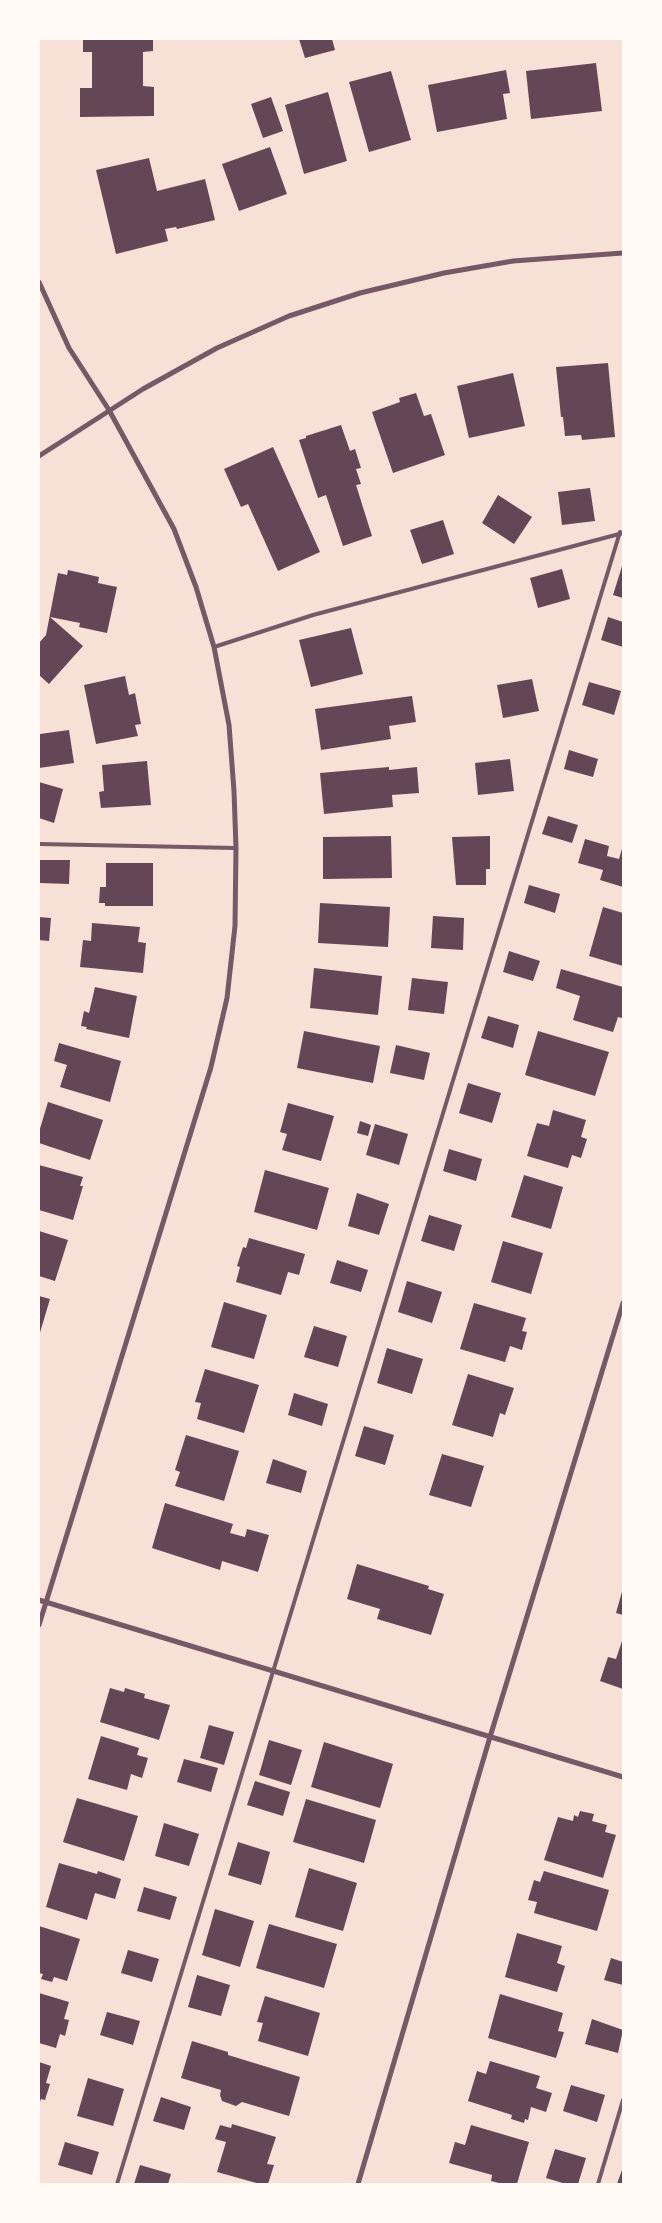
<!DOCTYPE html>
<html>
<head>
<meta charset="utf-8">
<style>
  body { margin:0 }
  #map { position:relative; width:662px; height:2223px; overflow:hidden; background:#f7e1d7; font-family:Arial,sans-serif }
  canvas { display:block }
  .frame { position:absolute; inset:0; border:40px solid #fffaf5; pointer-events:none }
</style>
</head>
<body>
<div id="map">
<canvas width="662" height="2223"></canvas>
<div class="frame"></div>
</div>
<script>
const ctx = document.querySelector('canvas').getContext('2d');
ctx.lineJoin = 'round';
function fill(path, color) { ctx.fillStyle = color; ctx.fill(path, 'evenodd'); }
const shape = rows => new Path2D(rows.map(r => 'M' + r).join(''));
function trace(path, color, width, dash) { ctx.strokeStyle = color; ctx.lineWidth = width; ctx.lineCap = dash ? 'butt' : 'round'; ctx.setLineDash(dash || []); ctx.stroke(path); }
fill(shape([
  [83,39,153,39,153,51,143,52,143,86,154,87,154,116,80,117,80,88,92,88,92,52,83,52],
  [299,39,332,39,335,50,305,58],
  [596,63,602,111,531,119,526,71],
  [506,70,510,93,503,94,507,119,437,132,428,85],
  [391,71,411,140,369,152,349,82],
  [328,92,347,161,304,174,285,105],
  [271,97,283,131,263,138,251,104],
  [270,147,287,194,239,211,222,164],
  [149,158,157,191,205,179,215,220,177,229,176,227,165,229,168,241,116,254,96,170],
  [608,363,615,437,582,440,581,435,565,436,563,417,561,417,556,367],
  [513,373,525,426,469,438,457,386],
  [416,393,424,416,431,414,445,455,393,473,372,412,400,402,399,398],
  [341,425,350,451,355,449,361,468,356,469,361,484,356,485,372,536,343,546,326,495,318,498,299,440,306,438,306,436],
  [273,447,320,552,278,571,248,504,241,507,224,469],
  [590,488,595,521,562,525,558,492],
  [498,495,532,517,514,544,482,523],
  [443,520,454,554,422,564,410,530],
  [623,563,623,598,613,595],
  [562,569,570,599,538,608,530,578],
  [68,570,99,577,98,583,117,587,107,633,79,627,80,623,50,617,83,646,49,684,39,675,39,643,46,635,58,573,67,575],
  [608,617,623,622,623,647,601,640],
  [351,628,363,674,311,687,299,640],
  [125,676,129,695,135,693,141,724,135,725,138,736,96,744,84,685],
  [532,679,539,711,503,718,497,685],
  [589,682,621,691,614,715,582,705],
  [412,696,416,722,389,726,391,739,321,750,315,709],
  [69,730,74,763,39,768,40,734],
  [569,750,598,759,593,777,564,769],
  [510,759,514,791,478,795,475,763],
  [147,761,151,805,101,808,99,792,104,791,102,765],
  [389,767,389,770,417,767,419,793,392,795,393,807,324,814,320,773],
  [39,782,63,789,54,823,39,818],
  [548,816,578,825,572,843,542,834],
  [391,836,392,878,323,879,323,837],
  [490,836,490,869,486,869,486,885,456,885,452,837],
  [585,839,609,846,607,856,619,859,623,845,623,887,600,880,603,870,578,863],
  [39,860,70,860,69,884,39,883],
  [106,863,153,863,153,906,105,906,105,903,99,903,100,887,106,887],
  [529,885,560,894,555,913,524,903],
  [320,903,390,907,388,947,318,943],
  [603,907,623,913,623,966,589,956],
  [433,916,464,918,463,950,431,948],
  [39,917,51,918,49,941,39,940],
  [92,923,140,927,138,942,146,943,143,973,80,967,83,940,91,941],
  [509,951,540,961,533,981,503,972],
  [314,968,382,976,378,1015,310,1008],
  [561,969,623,987,623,1014,622,1018,618,1017,613,1032,573,1020,580,996,556,988],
  [412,978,448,982,444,1014,408,1010],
  [95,987,137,996,129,1038,86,1029,87,1027,81,1026,84,1011,89,1013],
  [488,1016,519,1025,513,1048,481,1038],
  [304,1031,380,1046,373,1083,297,1068],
  [538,1031,609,1052,595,1096,525,1075],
  [59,1043,121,1061,110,1102,60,1087,67,1065,54,1061],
  [396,1045,430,1053,424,1080,390,1073],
  [468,1083,501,1093,492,1123,459,1113],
  [48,1102,103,1120,90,1160,39,1143,39,1132],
  [288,1103,334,1116,321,1161,282,1150,287,1134,280,1132],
  [553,1110,586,1120,581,1137,587,1139,581,1158,572,1155,568,1168,527,1156,537,1123,549,1126],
  [360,1121,371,1125,368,1136,357,1133],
  [375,1124,408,1134,399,1165,366,1155],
  [449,1149,482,1159,476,1181,443,1171],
  [39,1165,83,1177,80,1186,83,1186,73,1220,39,1210],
  [265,1170,329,1188,317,1230,254,1212],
  [524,1175,563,1187,551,1229,511,1217],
  [357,1193,389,1204,379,1235,348,1226],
  [429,1215,462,1225,454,1251,421,1241],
  [39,1231,68,1240,55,1281,39,1276],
  [249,1238,305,1254,299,1275,288,1272,281,1295,236,1282,240,1267,237,1266,243,1247,246,1248],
  [503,1241,543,1253,531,1294,491,1282],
  [337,1260,368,1270,361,1292,330,1283],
  [407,1281,442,1292,432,1323,398,1312],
  [39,1296,50,1299,39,1336],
  [224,1302,267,1315,254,1359,211,1347],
  [474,1303,526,1318,522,1331,527,1332,522,1350,510,1346,505,1362,460,1349],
  [314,1326,347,1336,338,1367,304,1357],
  [387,1348,423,1359,412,1394,377,1383],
  [205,1369,259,1385,244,1433,197,1419,201,1403,195,1402],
  [468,1374,514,1388,505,1415,500,1413,493,1437,452,1425],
  [294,1393,328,1404,322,1426,288,1415],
  [364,1426,394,1435,385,1465,355,1456],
  [186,1435,239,1451,224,1501,175,1486,180,1472,175,1470],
  [442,1454,484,1466,471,1507,429,1495],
  [273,1459,307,1471,301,1493,266,1483],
  [165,1503,233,1524,230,1533,245,1537,247,1529,269,1535,258,1572,222,1561,220,1570,152,1548],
  [357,1564,429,1586,428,1589,444,1594,431,1635,377,1619,380,1609,347,1599],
  [623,1588,623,1615,616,1613],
  [623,1638,623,1689,600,1681,608,1657,616,1659],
  [110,1688,124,1692,125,1688,145,1694,144,1698,170,1705,159,1740,100,1722],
  [209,1725,234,1732,224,1765,200,1758],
  [101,1736,139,1748,137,1755,148,1758,142,1778,131,1774,127,1790,88,1779],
  [269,1740,302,1750,291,1785,259,1775],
  [324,1742,393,1764,380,1808,311,1787],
  [184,1759,218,1768,211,1792,177,1782],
  [255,1781,290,1792,283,1816,247,1805],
  [77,1798,138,1816,124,1861,63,1842],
  [306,1799,376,1820,364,1863,293,1842],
  [580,1811,594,1814,592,1821,607,1825,605,1832,616,1835,603,1878,544,1860,558,1817,573,1821,574,1815,578,1817],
  [164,1823,199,1834,189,1866,155,1856],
  [238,1842,270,1852,261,1885,228,1875],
  [59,1863,97,1874,98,1871,121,1879,115,1899,95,1893,87,1920,46,1907],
  [309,1868,357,1883,343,1931,295,1917],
  [544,1871,609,1890,597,1931,534,1913,537,1902,528,1900,534,1880,540,1882],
  [144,1887,177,1897,170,1920,137,1911],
  [215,1909,254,1921,240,1967,202,1955],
  [269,1924,337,1944,324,1988,256,1968],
  [39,1926,80,1939,67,1981,54,1977,52,1982,41,1979,43,1974,39,1973],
  [517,1933,562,1946,557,1963,565,1966,557,1992,505,1977],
  [128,1950,159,1959,152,1982,121,1973],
  [611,1958,623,1962,623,1985,604,1980],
  [197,1975,230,1985,221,2016,188,2007],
  [39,1993,69,2002,64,2019,69,2020,65,2036,60,2034,56,2048,39,2043],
  [500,1994,563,2013,558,2031,564,2032,556,2058,488,2038],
  [265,1996,320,2013,308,2056,258,2041,263,2023,257,2022],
  [107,2012,140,2021,133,2045,100,2035],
  [592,2019,623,2030,618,2053,585,2044],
  [192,2041,228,2052,228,2055,300,2077,289,2116,242,2102,236,2106,222,2101,220,2095,221,2090,181,2078],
  [490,2061,540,2076,536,2088,552,2093,546,2112,531,2107,528,2120,525,2119,524,2123,511,2119,512,2115,468,2101,477,2071,486,2074],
  [39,2062,51,2066,46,2083,50,2084,45,2100,41,2099,39,2105],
  [88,2078,124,2089,113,2126,77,2116],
  [571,2085,605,2095,597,2122,563,2111],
  [161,2097,191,2107,184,2130,153,2121],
  [232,2124,276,2137,267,2164,274,2165,268,2184,260,2184,217,2172,226,2142,215,2139,220,2125,231,2128],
  [471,2125,529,2142,517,2184,503,2184,491,2181,492,2175,449,2163,455,2142,465,2145],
  [65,2142,99,2152,92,2175,58,2165],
  [555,2149,586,2158,578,2184,566,2184,546,2178],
  [140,2165,171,2174,168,2184,134,2184],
  [623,2167,623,2184,617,2184]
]), '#644757');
trace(shape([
  [214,647,313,615,623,533],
  [39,844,236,848],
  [117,2184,620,532],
  [598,2184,623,2100]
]), '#755966', 4);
trace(shape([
  [39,282,69,348,109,410,174,529,196,587,214,647,229,725,234,791,236,848,235,926,227,998,211,1067,39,1625],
  [39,456,143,389,217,348,289,316,360,293,444,273,513,261,623,253],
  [39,1600,623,1777],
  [358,2184,490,1737,623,1303]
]), '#755966', 5);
</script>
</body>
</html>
